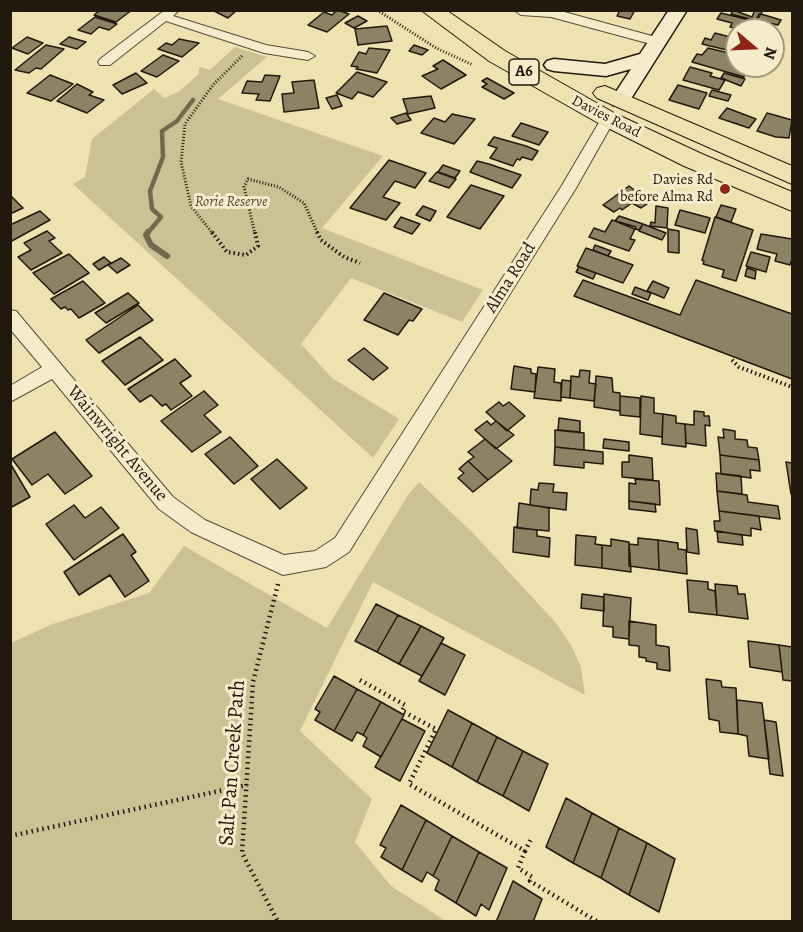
<!DOCTYPE html>
<html>
<head>
<meta charset="utf-8">
<style>
  body { margin:0 }
  #map { position:relative; width:803px; height:932px; overflow:hidden; background:#efe2b1; font-family:Alegreya,serif }
  canvas { display:block }
  .frame { position:absolute; inset:0; border:12px solid #22190e; pointer-events:none }
  .north { position:absolute; left:725px; top:18px; width:60px; height:60px; box-sizing:border-box; background:#f5eccc; border:2px solid #a19880; border-radius:50%; rotate:109deg; font-size:16px; font-weight:700; line-height:24px; text-align:center; color:#22190e }
  .north::after { content:''; display:block; margin:auto; width:21px; height:27px; background:#8f2418; clip-path:polygon(50% 0,100% 100%,50% 72%,0 100%) }
</style>
</head>
<body>
<div id="map">
<canvas width="803" height="932"></canvas>
<div class="frame"></div>
<div class="north">N</div>
</div>
<script>
const ctx = document.querySelector('canvas').getContext('2d');
ctx.lineJoin = 'round';
function fill(path, color) { ctx.fillStyle = color; ctx.fill(path, 'evenodd'); }
const shape = rows => new Path2D(rows.map(r => 'M' + r).join(''));
function trace(path, color, width, dash) { ctx.strokeStyle = color; ctx.lineWidth = width; ctx.lineCap = dash ? 'butt' : 'round'; ctx.setLineDash(dash || []); ctx.stroke(path); }
function label(font, color, halo, rows, align = 'center') {
  ctx.font = font + ' Alegreya,serif'; ctx.lineWidth = 6; ctx.setLineDash([]); ctx.textBaseline = 'middle'; ctx.strokeStyle = halo; ctx.fillStyle = color; for (const [text, x, y, turn = 0] of rows) {
    ctx.save(); ctx.translate(x, y); ctx.rotate((+turn || 0) * Math.PI / 180); ctx.textAlign = isNaN(turn) ? turn : align; if (halo) ctx.strokeText(text, 0, 0); ctx.fillText(text, 0, 0); ctx.restore();
  }
}
fill(shape([
  [235,47,267,57,218,99,383,156,322,228,483,290,462,322,351,278,301,344,332,378,399,419,373,458,73,184,85,177,92,139,154,89,164,98,178,92,199,74,199,67,210,70],
  [419,482,472,532,556,623,571,645,581,667,585,695,373,582,300,731,372,799,355,842,391,886,446,921,11,921,11,643,50,625,149,593,184,546,327,628,408,495]
]), '#ccc095');
trace(shape([
  [147,234,161,217,152,209,150,191,163,157,162,131,177,121,193,100]
]), '#73694f', 4.5);
trace(shape([
  [148,232,146,235,151,245,167,256]
]), '#73694f', 6);
const building = shape([
  [100,10,108,11,132,10,116,22,94,15,100,10],
  [237,10,228,18,214,11,214,10,237,10],
  [337,10,349,14,327,32,308,25,324,12,332,15,337,10],
  [620,10,635,10,630,19,617,16,620,10],
  [733,10,752,17,755,10,763,10,757,21,731,14,733,10],
  [721,13,754,21,749,30,741,30,730,27,732,23,717,19,721,13],
  [759,14,761,14,781,20,778,25,756,20,759,14],
  [358,16,367,21,354,28,345,23,358,16],
  [95,17,117,24,109,30,99,27,91,34,78,30,95,17],
  [387,26,392,41,358,45,355,29,387,26],
  [715,33,737,39,731,51,702,44,705,38,711,40,715,33],
  [27,37,43,43,28,54,12,48,27,37],
  [69,37,86,42,77,49,60,44,69,37],
  [179,39,199,43,182,57,158,49,166,43,172,45,179,39],
  [46,45,64,49,41,69,36,68,29,73,15,70,46,45],
  [414,45,428,50,422,55,409,51,414,45],
  [369,48,390,50,377,73,356,69,358,67,351,66,359,52,366,54,369,48],
  [708,48,737,55,737,66,749,66,744,77,692,62,697,54,702,55,708,48],
  [163,55,179,61,157,77,141,71,163,55],
  [443,60,466,75,441,89,422,76,438,69,433,66,443,60],
  [690,67,712,73,710,76,725,80,719,90,683,80,690,67],
  [357,72,387,82,373,97,358,92,352,99,336,93,357,72],
  [136,73,147,83,122,94,113,85,136,73],
  [724,73,745,79,741,86,721,78,724,73],
  [50,75,73,84,51,101,27,93,50,75],
  [265,75,280,76,270,101,256,100,259,94,242,93,247,81,262,82,265,75],
  [487,78,514,93,504,99,482,87,487,84,482,81,487,78],
  [314,80,319,108,284,112,282,94,294,93,292,82,314,80],
  [77,84,93,92,89,95,104,100,87,113,57,101,77,84],
  [678,85,707,93,699,109,669,100,678,85],
  [712,90,731,95,728,101,709,96,712,90],
  [337,95,342,106,332,109,326,98,337,95],
  [431,96,435,108,408,114,403,99,431,96],
  [727,108,756,119,749,128,719,118,727,108],
  [406,113,411,120,397,124,391,118,406,113],
  [767,113,792,120,789,138,776,137,757,131,767,113],
  [452,114,475,119,454,144,421,133,434,118,445,122,452,114],
  [521,123,548,132,539,145,512,136,521,123],
  [494,137,526,146,538,151,532,160,522,157,520,160,517,159,513,166,490,158,497,148,488,145,494,137],
  [389,160,426,173,415,188,395,181,383,197,400,203,386,220,350,208,389,160],
  [477,161,489,164,521,175,512,188,470,172,477,161],
  [443,165,460,171,455,178,438,172,443,165],
  [437,172,456,179,449,188,429,181,437,172],
  [471,185,504,196,480,229,447,217,471,185],
  [629,186,650,202,641,208,632,203,622,210,620,208,614,212,603,205,629,186],
  [10,195,23,208,10,214,10,195],
  [721,205,736,209,731,222,716,217,721,205],
  [423,206,436,211,430,221,416,215,423,206],
  [656,206,668,208,667,228,650,226,651,222,655,223,656,206],
  [680,210,710,218,705,233,675,225,680,210],
  [40,211,50,220,10,242,10,225,40,211],
  [619,216,643,224,639,230,635,229,615,221,619,216],
  [401,217,420,224,412,234,394,227,401,217],
  [715,217,753,230,736,281,722,277,724,270,703,264,704,261,702,260,715,217],
  [612,220,636,227,630,239,635,240,629,251,589,237,594,228,605,232,612,220],
  [643,224,666,233,662,240,639,231,643,224],
  [668,229,679,231,679,253,668,252,668,229],
  [47,231,55,238,49,241,62,253,31,270,18,257,31,250,24,243,47,231],
  [761,234,792,239,792,259,790,265,775,261,777,254,757,249,761,234],
  [595,245,611,251,608,256,593,250,595,245],
  [586,248,633,265,623,283,577,266,586,248],
  [751,252,770,257,766,272,746,266,751,252],
  [69,254,89,273,54,294,33,273,69,254],
  [104,257,111,263,99,270,93,264,104,257],
  [121,258,130,265,117,273,108,265,121,258],
  [579,267,596,273,593,279,576,272,579,267],
  [747,268,756,271,755,279,745,276,747,268],
  [583,280,680,315,696,280,792,314,792,379,574,296,583,280],
  [83,281,105,303,79,318,71,309,68,310,65,307,61,309,51,299,83,281],
  [653,281,669,288,664,298,647,291,653,281],
  [635,287,651,293,648,300,632,294,635,287],
  [128,293,139,303,106,323,95,313,128,293],
  [384,293,422,309,413,321,409,320,398,335,364,320,384,293],
  [138,305,153,320,99,353,86,340,138,305],
  [140,337,163,360,125,385,102,361,140,337],
  [364,348,388,368,373,380,348,360,364,348],
  [175,359,191,376,180,383,192,396,171,410,166,404,162,406,151,395,140,402,128,389,175,359],
  [514,366,531,369,531,373,536,374,535,392,511,389,514,366],
  [538,367,555,369,554,382,561,383,561,401,534,398,538,367],
  [580,370,590,371,589,383,596,384,594,401,570,398,571,376,579,377,580,370],
  [596,376,612,378,613,392,620,393,620,411,594,407,596,376],
  [562,380,571,381,570,398,561,397,562,380],
  [204,391,218,405,204,415,221,432,192,452,161,421,204,391],
  [620,396,640,398,640,417,620,415,620,396],
  [641,396,654,398,654,413,663,414,662,437,640,434,641,396],
  [499,402,503,406,509,402,525,416,507,431,486,412,499,402],
  [694,411,704,412,704,416,709,416,710,426,705,425,706,446,686,443,685,424,694,425,694,411],
  [663,414,676,416,676,423,685,424,686,447,662,444,663,414],
  [559,418,580,421,580,432,558,430,559,418],
  [487,421,491,425,496,421,514,435,496,449,475,430,487,421],
  [723,429,735,431,735,439,747,440,748,447,757,448,759,460,720,455,718,437,724,438,723,429],
  [555,430,584,433,584,450,555,447,555,430],
  [55,432,92,476,65,494,48,474,32,485,12,459,55,432],
  [230,437,258,466,234,484,205,454,230,437],
  [485,439,512,461,488,480,468,461,474,457,468,452,485,439],
  [604,439,629,442,629,451,603,448,604,439],
  [555,447,603,452,603,464,584,462,584,468,554,465,555,447],
  [629,455,652,458,653,480,622,477,622,462,629,462,629,455],
  [720,455,759,460,760,471,750,470,751,478,721,474,720,455],
  [277,459,307,488,280,509,251,479,277,459],
  [468,461,488,480,473,492,458,478,464,473,459,469,468,461],
  [786,462,792,463,792,495,791,494,786,462],
  [10,463,30,497,10,508,10,463],
  [716,473,741,476,742,494,717,491,716,473],
  [635,479,659,481,660,505,629,501,629,483,636,484,635,479],
  [539,483,554,484,553,492,567,493,566,510,530,505,531,489,538,490,539,483],
  [717,491,747,495,748,502,778,506,780,519,719,511,717,491],
  [629,501,655,504,656,512,629,509,629,501],
  [519,503,549,508,549,531,517,528,519,503],
  [74,505,85,518,101,507,119,528,74,560,46,524,74,505],
  [719,511,759,516,761,530,751,528,751,536,715,531,714,521,720,521,719,511],
  [514,527,537,530,537,536,550,538,549,557,513,552,514,527],
  [686,528,697,530,699,554,687,552,686,528],
  [717,531,742,535,743,545,718,542,717,531],
  [123,534,136,552,131,555,149,581,125,597,110,575,79,595,64,572,123,534],
  [576,535,596,537,595,544,602,545,602,568,575,565,576,535],
  [638,538,658,540,659,570,629,566,629,544,638,545,638,538],
  [611,539,629,542,631,572,602,568,602,545,611,546,611,539],
  [658,540,678,543,678,549,686,550,687,574,659,570,658,540],
  [687,580,708,582,708,589,715,591,717,615,689,612,687,580],
  [715,584,737,586,738,594,745,594,748,619,717,615,715,584],
  [582,594,604,597,604,611,581,608,582,594],
  [604,594,631,598,629,639,613,637,613,627,603,626,604,594],
  [376,604,398,615,377,652,355,641,376,604],
  [398,615,421,626,399,664,377,652,398,615],
  [629,621,656,625,656,645,669,647,670,671,657,669,657,663,646,661,646,658,639,657,639,646,629,645,629,621],
  [421,626,444,638,422,676,399,664,421,626],
  [748,641,779,645,782,672,750,667,748,641],
  [441,643,465,655,445,695,419,681,441,643],
  [779,645,792,647,792,681,783,680,779,645],
  [334,676,357,689,334,731,315,720,320,712,315,709,334,676],
  [706,679,721,681,722,687,736,688,738,734,720,732,719,721,709,719,706,679],
  [357,689,381,702,363,735,357,732,352,741,334,731,357,689],
  [737,700,762,703,769,759,749,756,747,736,738,734,737,700],
  [381,702,404,715,381,757,363,746,367,738,363,735,381,702],
  [448,710,472,723,452,767,427,753,448,710],
  [402,719,425,731,400,781,375,767,402,719],
  [764,720,776,722,783,776,770,774,764,720],
  [472,723,497,737,477,782,452,767,472,723],
  [497,737,523,751,503,796,477,782,497,737],
  [523,751,548,764,529,811,503,796,523,751],
  [566,798,592,813,573,863,546,847,566,798],
  [401,805,426,820,402,870,381,857,386,848,380,845,401,805],
  [592,813,619,828,601,878,573,863,592,813],
  [426,820,452,836,433,876,427,872,422,882,402,870,426,820],
  [619,828,647,843,629,895,601,878,619,828],
  [452,836,479,852,456,903,435,890,439,880,433,876,452,836],
  [647,843,675,859,659,912,629,895,647,843],
  [479,852,507,868,489,910,481,904,476,916,456,903,479,852],
  [513,881,542,899,533,922,496,922,513,881]
]);
fill(building, '#8d8263');
trace(building, '#22190e', 1.5);
const street = shape([
  [165,10,179,10,173,16,266,45,308,52,315,56,308,60,264,53,166,21,110,65,100,65,98,62,100,59,165,10],
  [557,10,663,39,664,42,658,46,551,17,521,15,515,11,557,10],
  [608,115,615,119,576,188,349,552,326,567,283,575,191,532,159,509,52,379,10,402,10,386,42,367,10,329,10,310,16,311,173,497,205,520,284,555,315,551,335,538,561,187,601,119,608,115]
]);
const secondary = shape([
  [669,10,687,10,627,105,613,105,610,101,631,69,606,76,554,71,547,69,544,65,547,61,554,59,605,64,640,54,669,10]
]);
const highway = shape([
  [421,10,446,10,505,51,616,114,702,154,792,192,792,211,684,166,600,124,489,61,421,10],
  [605,86,792,166,792,184,597,98,593,93,597,88,605,86]
]);
trace(street, '#554b37', 2);
trace(secondary, '#22190e', 3);
trace(highway, '#22190e', 2);
trace(shape([
  [377,10,436,48,473,65],
  [213,234,191,206,181,162,185,124,213,85,242,56],
  [255,234,244,187,248,179,279,187,304,203,318,234]
]), '#22190e', 3, [1, 2]);
trace(shape([
  [212,232,227,252,246,255,258,246,255,232],
  [317,232,321,240,344,257,360,263],
  [732,360,739,367,792,387]
]), '#22190e', 4, [1.5, 3]);
trace(shape([
  [278,584,253,682,242,853,278,922],
  [360,680,405,705,402,711,436,729,409,784,525,851,532,837],
  [10,836,247,785],
  [525,851,518,868,532,877,530,881,598,922]
]), '#22190e', 4.5, [1.5, 4]);
fill(street, '#f5eccc');
fill(secondary, '#f5eccc');
fill(highway, '#efe2b1');
for (const [x, y, r, color] of [
  [725,189,6,"#8f2418"]
]) { const dot = new Path2D(); dot.arc(x, y, r, 0, 2 * Math.PI); ctx.fillStyle = color; ctx.fill(dot); trace(dot, '#f5eccc', 2); }
label('15px', '#22190e', '#f5eccc', [
  ["Davies Road",606,117,27]
]);
label('15px', '#22190e', '#f5eccc', [
  ["Davies Rd",713,180],
  ["before Alma Rd",713,197]
], 'right');
label('italic 15px', '#554b36', '#f5eccc', [
  ["Rorie Reserve",231,202]
]);
for (const [x, y, w] of [
  [524,72,30]
]) { const box = new Path2D(); box.roundRect(x - w / 2, y - 13, w, 26, 4.5); ctx.fillStyle = '#f5eccc'; ctx.fill(box); trace(box, '#22190e', 1.5); }
label('bold 16px', '#22190e', null, [
  ["A6",524,72]
]);
label('18px', '#22190e', '#f5eccc', [
  ["Alma Road",511,278,-58],
  ["Wainwright Avenue",117,444,50]
]);
label('21px', '#22190e', '#f5eccc', [
  ["Salt Pan Creek Path",233,763,-86]
]);
</script>
</body>
</html>
